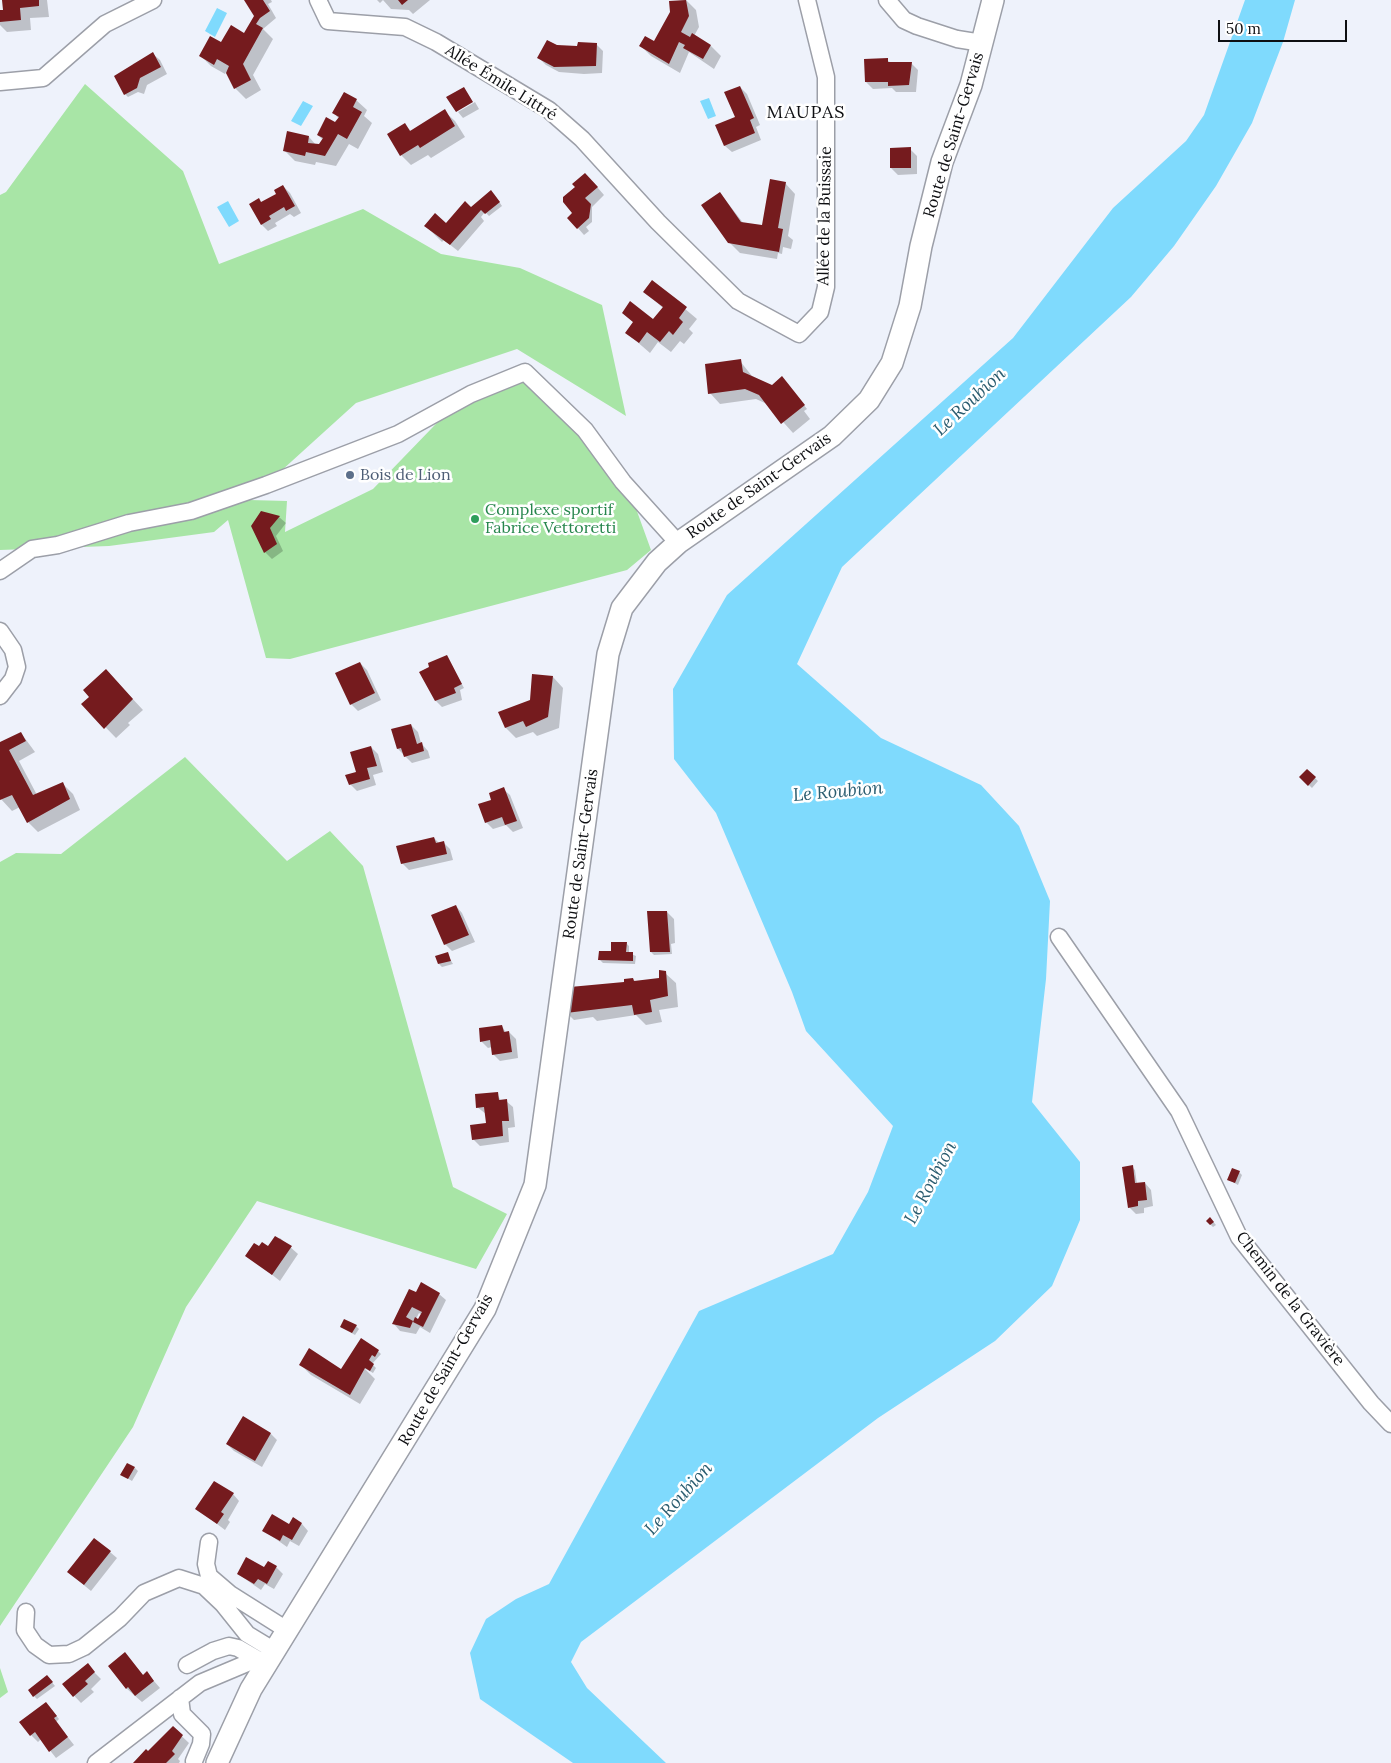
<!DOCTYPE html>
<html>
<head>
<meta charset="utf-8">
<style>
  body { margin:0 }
  #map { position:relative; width:1391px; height:1763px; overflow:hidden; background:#eef2fb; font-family:Lora,serif }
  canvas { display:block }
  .scale { position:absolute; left:1218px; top:20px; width:129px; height:22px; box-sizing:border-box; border:2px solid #0e0f12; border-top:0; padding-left:6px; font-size:15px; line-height:18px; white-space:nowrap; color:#0e0f12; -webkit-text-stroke:4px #fff; paint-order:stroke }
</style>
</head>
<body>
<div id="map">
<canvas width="1391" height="1763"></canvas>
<div class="scale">50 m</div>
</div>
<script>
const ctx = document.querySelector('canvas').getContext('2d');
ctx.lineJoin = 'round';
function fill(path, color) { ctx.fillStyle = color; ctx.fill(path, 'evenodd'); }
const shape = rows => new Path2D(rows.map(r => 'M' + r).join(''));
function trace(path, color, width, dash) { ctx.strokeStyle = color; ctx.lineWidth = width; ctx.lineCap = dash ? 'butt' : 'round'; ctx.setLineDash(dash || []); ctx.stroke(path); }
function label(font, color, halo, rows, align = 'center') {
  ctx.font = font + ' Lora,serif'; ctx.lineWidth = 5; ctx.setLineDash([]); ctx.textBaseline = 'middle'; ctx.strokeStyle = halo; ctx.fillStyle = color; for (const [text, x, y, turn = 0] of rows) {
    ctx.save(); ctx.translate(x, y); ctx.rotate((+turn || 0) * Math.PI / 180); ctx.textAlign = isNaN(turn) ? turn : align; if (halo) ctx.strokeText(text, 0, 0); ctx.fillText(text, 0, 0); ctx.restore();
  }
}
fill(shape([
  [85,84,183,171,219,264,363,209,441,254,520,268,602,305,626,416,517,349,356,403,249,500,287,501,285,532,373,489,460,399,519,379,547,395,630,492,651,550,627,570,290,659,266,658,228,520,214,532,109,546,0,550,0,195,6,192],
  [185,757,287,861,330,831,363,866,453,1187,507,1214,476,1269,257,1201,186,1307,133,1427,0,1626,0,862,16,853,61,854],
  [0,1668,8,1692,0,1698]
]), '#a8e5a6');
fill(shape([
  [1245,0,1295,0,1283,42,1252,123,1216,186,1174,246,1131,297,842,567,797,664,881,738,981,785,1019,826,1050,901,1046,979,1032,1102,1080,1162,1080,1220,1052,1286,995,1341,878,1418,581,1642,571,1662,587,1688,666,1763,573,1763,480,1699,470,1653,486,1619,516,1599,549,1584,699,1311,833,1254,868,1192,893,1126,806,1031,792,992,716,813,674,759,673,689,727,595,1013,338,1113,208,1186,141,1204,115],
  [217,8,227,13,215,37,205,31],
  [709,98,716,116,708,119,700,101],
  [303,101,313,106,301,126,291,121],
  [228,201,239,221,229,227,217,207]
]), '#7fdafd');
fill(shape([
  [3,0,47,0,49,17,30,18,31,30,7,32,0,25,0,11,4,11],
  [246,0,271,0,272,2,268,4,276,18,263,29,273,39,253,75,261,90,246,99,235,88,226,72,225,74,211,66,201,56,222,44,245,34,255,16],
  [377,0,430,0,413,14,409,10,391,9,383,0,380,3],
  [686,0,696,10,699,27,694,36,711,46,721,56,714,69,689,52,680,73,651,56,641,46,654,43,672,12,670,2],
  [596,44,603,51,602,73,584,74,559,72,546,65,539,58,556,46,578,47],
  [153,54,160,60,167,74,147,85,144,94,138,92,128,97,125,94,133,64],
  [887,60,891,63,911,63,918,70,916,92,896,92,892,88,873,89,866,82],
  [740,87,747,94,760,125,756,127,761,140,732,152,725,146,717,126,736,118],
  [356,100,367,110,364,116,372,123,358,149,349,144,336,166,316,162,315,165,295,161,284,150,309,137,316,145,320,145,323,140,318,135,336,124,339,119,334,113],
  [475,102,479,109,463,118,458,112],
  [444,111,455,121,465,137,431,158,428,155,411,165,401,155,405,125,411,131],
  [910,149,917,156,917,174,898,175,891,168],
  [592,181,604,195,592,207,592,222,586,227,589,231,584,235,569,218,574,213],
  [785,183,795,194,788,236,793,240,791,249,783,247,782,254,778,253,777,259,740,253,729,242,720,193,744,224,763,227],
  [283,186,290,193,301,213,294,217,290,214,275,223,277,226,268,231,262,225,262,203,278,194],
  [494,194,502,206,489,216,485,212,481,217,484,221,458,251,444,240,442,242,426,226,446,225],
  [652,281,697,319,689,329,693,333,684,344,680,341,671,352,658,342,650,353,627,333,634,323,623,313,654,321,663,308,644,291],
  [740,361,752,376,772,386,785,381,807,409,804,411,810,419,793,433,767,404,756,399,720,404,710,393],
  [279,517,286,523,276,536,283,551,272,559,265,552,253,526],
  [447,657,464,688,460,690,462,700,442,707,436,701],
  [360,663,367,670,381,700,358,711,351,704],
  [553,677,563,688,559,728,537,736,533,732,516,738,506,728,500,712,531,701],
  [116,681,143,710,128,723,130,725,116,738,83,704],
  [411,725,418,732,421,743,428,751,430,758,412,763,398,749,393,730],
  [21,733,35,752,19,761,37,795,62,783,73,794,80,810,38,832,28,822,20,807,12,811,0,798,0,744],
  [371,747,378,754,383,772,373,775,376,785,357,791,350,784],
  [1308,771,1318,781,1312,788,1301,777],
  [503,789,510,795,523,828,513,832,506,825,493,829,486,822,493,800],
  [434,838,439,843,443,842,450,849,453,860,409,870,402,863],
  [456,906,462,913,475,942,452,951,445,944],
  [667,912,674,919,675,943,671,944,672,954,654,955,651,952],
  [626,943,629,946,629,953,636,956,635,964,603,963,600,960],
  [447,954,453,964,442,967,439,964],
  [665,973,676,983,678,1007,659,1010,662,1022,646,1025,636,1015,597,1021,593,1017,574,1020,567,1013,633,979,636,982,660,980],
  [502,1026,506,1033,509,1032,516,1039,518,1058,500,1061,493,1054,492,1047,488,1048,481,1041],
  [497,1094,501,1101,506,1101,513,1107,515,1127,508,1128,509,1142,480,1146,473,1139,487,1124,486,1114,477,1107],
  [1132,1167,1135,1170,1137,1184,1145,1183,1151,1190,1153,1206,1144,1208,1144,1213,1136,1214,1129,1207],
  [1239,1172,1242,1175,1238,1185,1229,1180],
  [1210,1218,1216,1225,1213,1227,1207,1221],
  [280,1238,298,1254,280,1281,247,1255,264,1252],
  [417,1293,439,1294,446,1300,430,1333,420,1327,416,1334,400,1331,394,1324],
  [419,1313,422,1315,419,1321,416,1319],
  [356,1326,359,1329,355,1335,341,1327],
  [378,1351,381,1354,372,1364,376,1368,373,1373,364,1368,375,1379,360,1404,311,1375,300,1364,342,1371],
  [243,1417,271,1434,277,1440,262,1467,234,1451,227,1444],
  [135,1468,138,1471,132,1481,122,1475],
  [233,1494,239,1501,228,1520,230,1522,225,1530,196,1508],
  [302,1524,308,1531,299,1546,290,1541,287,1547,263,1530],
  [110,1552,117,1558,91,1591,68,1572],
  [276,1567,283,1574,274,1589,265,1584,261,1590,238,1574],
  [125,1654,144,1676,147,1673,160,1688,142,1702,126,1688],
  [94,1672,101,1679,91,1689,94,1692,81,1703,64,1685],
  [50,1680,55,1686,37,1699,34,1696],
  [49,1706,59,1719,56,1722,74,1745,56,1758,41,1739,38,1742,31,1735,21,1722],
  [173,1728,189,1743,178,1759,180,1761,179,1763,134,1763,148,1753]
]), '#0003');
fill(shape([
  [2,0,39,0,39,6,20,8,21,20,0,22,0,10,3,10],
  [244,0,263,0,270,11,260,18,256,24,263,28,243,64,251,80,234,89,226,73,229,66,217,59,214,65,199,56,210,36,221,42,231,25,244,33,254,16],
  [398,0,408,0,402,5],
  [686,0,689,16,681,32,690,37,692,33,711,45,703,59,683,48,685,45,679,42,669,64,639,46,645,36,654,41,670,12,669,1],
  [547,40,557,45,577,46,578,42,597,43,596,66,554,67,537,58],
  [153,52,161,67,140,78,137,88,124,95,114,76],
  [888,58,888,62,912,62,909,85,888,86,888,82,865,82,864,59],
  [740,86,754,118,750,120,755,133,724,146,715,125,735,117,724,92],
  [464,87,473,102,456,112,446,97],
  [344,92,357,99,353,107,362,112,347,139,338,134,325,156,306,152,305,156,283,151,287,131,309,136,308,143,319,144,323,138,317,135,326,117,335,122,339,117,332,113],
  [445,109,455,126,420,148,418,145,400,156,387,134,405,123,410,131],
  [911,147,911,168,890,168,890,148],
  [585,173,598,187,585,198,591,204,589,218,577,229,567,218,572,213,563,202,563,197,575,187,572,184],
  [770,179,786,182,778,228,783,229,779,252,728,243,701,205,720,192,741,222,762,225],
  [283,185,295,206,286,211,284,207,269,216,271,219,261,225,249,204,259,198,261,202,276,194,274,190],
  [491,190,500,202,485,214,481,210,450,245,424,226,435,213,446,223,465,201,471,207],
  [652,280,687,307,679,318,683,322,673,335,669,331,660,342,647,332,639,343,625,333,633,322,622,313,630,301,653,319,663,307,643,292],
  [741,359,743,372,772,385,782,376,805,405,781,424,759,395,745,389,708,394,705,364],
  [261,511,280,516,270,528,277,544,264,553,251,526],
  [447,655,462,684,454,688,456,693,435,701,419,672,429,667,428,663],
  [360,662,375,693,350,705,335,673],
  [106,669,133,699,104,729,81,704,89,697,83,690],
  [532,674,553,676,548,717,526,727,523,721,505,728,498,712,530,700],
  [411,724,417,744,422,742,424,751,404,757,401,748,397,749,391,729],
  [21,732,26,741,9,750,33,795,63,782,70,799,27,823,12,795,0,800,0,742],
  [371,746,377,766,367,768,370,779,349,785,345,775,356,772,350,752],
  [1307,769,1316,777,1308,786,1299,777],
  [504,787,517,821,505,825,502,817,485,823,478,804,491,800,489,793],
  [434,837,436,843,444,841,447,854,401,864,396,846],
  [456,905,469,935,444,945,431,915],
  [647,911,667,911,670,952,650,952],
  [611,942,627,942,626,952,633,952,633,961,598,960,599,951,611,951],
  [448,952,451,961,438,964,435,956],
  [659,970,666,971,668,996,650,1000,652,1012,634,1015,632,1005,566,1013,570,987,624,982,624,979,633,978,634,981,659,978],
  [502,1025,504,1032,509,1031,512,1052,492,1055,490,1040,480,1042,479,1028],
  [498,1092,499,1100,507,1099,509,1121,502,1121,503,1136,472,1140,470,1125,486,1123,484,1107,476,1108,475,1094],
  [1133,1165,1135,1183,1145,1182,1147,1200,1138,1201,1138,1206,1128,1208,1122,1167],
  [1232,1168,1240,1171,1235,1183,1227,1180],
  [1210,1217,1214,1222,1210,1225,1206,1221],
  [275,1236,292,1246,272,1275,245,1256,254,1243,259,1246,262,1242,268,1246],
  [421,1282,440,1293,423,1327,413,1322,415,1317,418,1319,422,1312,412,1307,406,1317,413,1321,410,1328,392,1324,409,1289,416,1292],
  [344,1319,357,1325,352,1333,340,1327],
  [361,1338,379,1350,375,1357,372,1355,369,1360,374,1364,370,1371,365,1368,350,1395,299,1365,309,1348,341,1369],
  [243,1416,271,1433,255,1461,226,1444],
  [127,1463,135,1467,128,1479,120,1475],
  [214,1481,234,1493,221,1512,224,1514,217,1524,195,1509],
  [272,1514,289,1524,293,1517,302,1523,292,1540,283,1535,280,1541,262,1531],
  [94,1538,111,1551,84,1585,67,1572],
  [246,1557,264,1567,268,1561,277,1566,267,1584,258,1579,254,1584,237,1574],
  [125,1652,143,1675,147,1671,154,1681,135,1696,128,1687,126,1689,108,1666],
  [88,1663,95,1672,85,1681,88,1684,73,1697,62,1684],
  [47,1675,53,1682,33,1697,28,1690],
  [46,1702,57,1716,54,1718,68,1737,49,1752,35,1732,30,1736,19,1722],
  [173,1726,183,1735,172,1751,175,1754,166,1763,133,1763,146,1749,148,1751]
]), '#751b1e');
const minor = shape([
  [318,0,328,21,405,27,436,42,549,110,582,139,658,222,738,301,799,334,820,312,826,287,826,77,807,0],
  [887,0,904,20,917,26,957,39,982,43],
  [0,82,43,78,105,24,153,0],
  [0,571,32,549,58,545,129,523,191,511,266,485,398,434,471,394,525,372,585,430,623,482,678,543],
  [0,631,13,650,17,667,13,679,0,696],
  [1059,937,1179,1111,1239,1237,1371,1403,1391,1424],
  [209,1542,206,1564,209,1576,230,1594,287,1630],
  [26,1612,25,1630,35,1645,49,1655,69,1654,84,1647,120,1618,144,1593,179,1578,204,1586,223,1604,247,1634,275,1651],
  [187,1665,213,1651,229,1646,238,1648,257,1659],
  [180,1698,182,1714,202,1734,201,1744,194,1761],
  [96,1763,200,1683,257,1659,268,1663]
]);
const tertiary = shape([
  [217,1763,251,1689,485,1309,535,1185,608,654,622,608,657,562,678,543,832,436,869,400,892,363,910,306,921,246,942,162,971,85,993,0]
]);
trace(minor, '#9c9fa8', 19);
trace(tertiary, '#9c9fa8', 24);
trace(minor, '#fff', 16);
trace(tertiary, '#fff', 21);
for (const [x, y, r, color] of [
  [350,475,5,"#5c6f8a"],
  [475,519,5,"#2e9e5b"]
]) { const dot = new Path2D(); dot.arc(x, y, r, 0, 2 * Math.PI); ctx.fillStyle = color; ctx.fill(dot); trace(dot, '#fff', 2); }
label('16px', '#0e0f12', '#fff', [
  ["Allée Émile Littré",501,83,32],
  ["Route de Saint-Gervais",954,135,-73],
  ["Allée de la Buissaie",825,216,-89],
  ["Route de Saint-Gervais",759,486,-35],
  ["Route de Saint-Gervais",581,854,-82],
  ["Chemin de la Gravière",1290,1299,52],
  ["Route de Saint-Gervais",446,1370,-60]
]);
label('16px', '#4e5e75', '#fff', [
  ["Bois de Lion",360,475]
], 'left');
label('16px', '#27864d', '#fff', [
  ["Complexe sportif",485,510],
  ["Fabrice Vettoretti",485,528]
], 'left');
ctx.letterSpacing = '1px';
label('18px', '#0e0f12', '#fff', [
  ["MAUPAS",806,113]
]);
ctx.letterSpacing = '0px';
label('italic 18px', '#2b5d70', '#fff', [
  ["Le Roubion",970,402,-43],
  ["Le Roubion",838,792,-5],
  ["Le Roubion",931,1183,-62],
  ["Le Roubion",679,1499,-48]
]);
</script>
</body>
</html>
